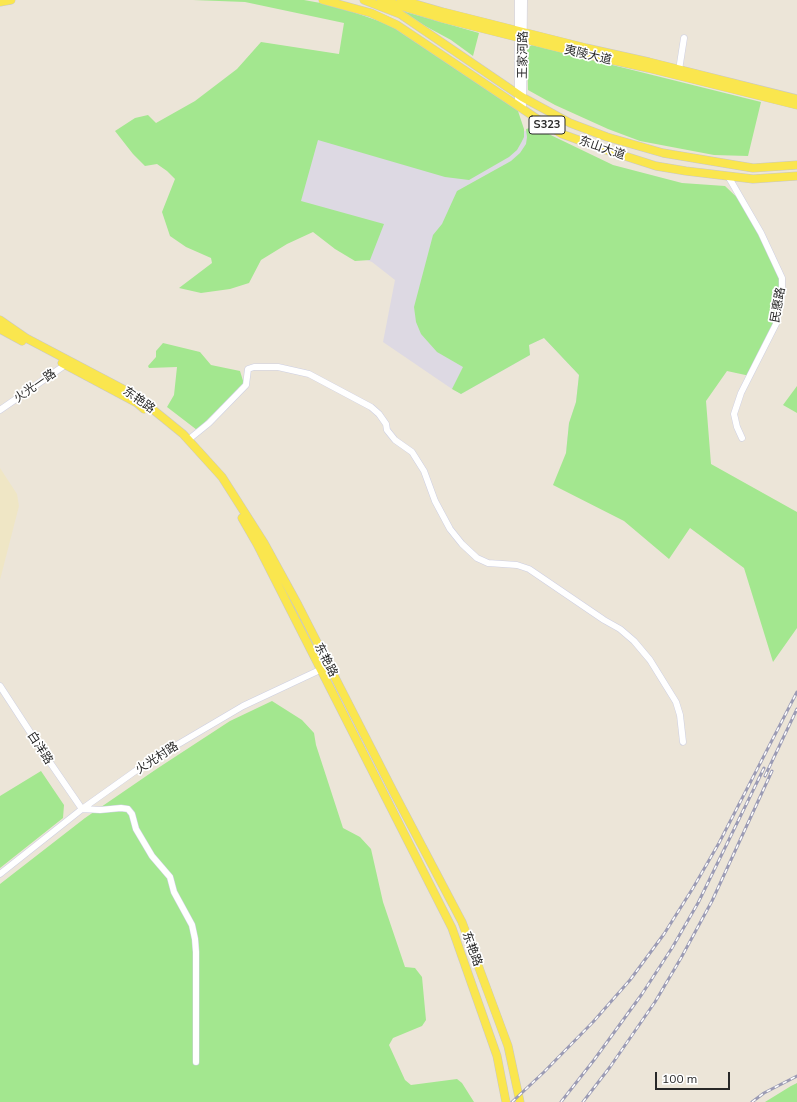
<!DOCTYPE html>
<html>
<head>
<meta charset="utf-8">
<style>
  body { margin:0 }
  #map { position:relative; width:797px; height:1102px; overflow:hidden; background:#ece5d8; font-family:Mulish,sans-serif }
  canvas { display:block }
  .scale { position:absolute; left:655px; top:1072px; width:75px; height:18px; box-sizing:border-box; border:2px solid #282828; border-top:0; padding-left:5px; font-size:12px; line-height:14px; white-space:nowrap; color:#282828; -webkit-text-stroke:3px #fff; paint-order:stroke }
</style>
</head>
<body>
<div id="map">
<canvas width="797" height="1102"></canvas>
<div class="scale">100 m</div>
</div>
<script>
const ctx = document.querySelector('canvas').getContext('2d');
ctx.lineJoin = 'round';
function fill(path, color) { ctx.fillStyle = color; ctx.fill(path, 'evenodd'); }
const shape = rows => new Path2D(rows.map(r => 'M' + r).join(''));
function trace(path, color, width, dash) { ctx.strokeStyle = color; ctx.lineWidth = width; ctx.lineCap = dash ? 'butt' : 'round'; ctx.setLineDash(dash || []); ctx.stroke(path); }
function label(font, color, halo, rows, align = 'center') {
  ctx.font = font + ' Mulish,"Noto Sans SC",sans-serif'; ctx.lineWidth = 3.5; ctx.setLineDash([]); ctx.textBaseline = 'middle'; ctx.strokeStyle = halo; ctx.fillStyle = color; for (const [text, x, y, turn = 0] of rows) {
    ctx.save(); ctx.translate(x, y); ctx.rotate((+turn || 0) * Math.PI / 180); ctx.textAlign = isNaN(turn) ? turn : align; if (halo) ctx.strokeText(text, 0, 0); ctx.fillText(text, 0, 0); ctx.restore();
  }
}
fill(shape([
  [538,129,609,236,566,453,569,423,576,402,579,375,544,338,529,345,530,355,461,394,452,389,383,342,395,280,372,262,335,249,326,235,302,221,286,134,489,137]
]), '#ddd9e3');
fill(shape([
  [0,468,17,494,19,506,0,580]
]), '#efe6c5');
fill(shape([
  [193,0,304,0,326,4,353,12,396,27,517,108,524,129,524,137,521,143,517,150,509,157,469,180,445,177,318,140,301,201,384,224,370,260,355,261,335,249,313,232,287,244,261,260,249,283,230,289,201,293,179,288,212,263,211,258,186,247,170,236,162,212,175,179,167,171,157,164,145,166,133,154,115,131,135,118,148,115,156,123,195,101,237,69,261,42,339,54,344,23,245,2],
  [392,8,479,33,473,56,451,40],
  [532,45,761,102,748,156,714,155,640,141,608,129,555,105,528,90,527,48],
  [534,127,613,165,682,183,725,186,746,206,782,278,776,324,750,376,727,371,706,401,711,464,797,512,797,628,773,662,744,568,690,528,669,559,624,521,553,485,566,453,569,423,576,402,579,375,544,338,529,345,530,355,461,394,452,389,463,367,437,352,421,334,416,322,414,307,433,235,442,224,457,191,511,161,520,153,526,144,527,137,526,129],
  [163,343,200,352,211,365,240,371,244,384,197,430,167,407,174,395,177,367,149,368,148,366,156,357,156,351],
  [797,386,797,413,783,405],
  [272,701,302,720,314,733,316,745,343,828,360,837,371,849,383,902,405,967,415,968,422,977,426,1020,422,1026,393,1038,389,1045,405,1080,411,1085,457,1079,462,1083,474,1102,0,1102,0,884,85,818,158,768,230,721],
  [41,771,64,805,63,818,0,868,0,796],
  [797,1083,797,1102,765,1102,791,1086]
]), '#a3e78f');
const minor = shape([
  [679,70,684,38],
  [518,106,518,0],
  [523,110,524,0],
  [728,176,761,233,782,278,782,292,776,324,741,393,734,414,737,427,742,438],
  [0,410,68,363],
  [188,440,209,423,246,385,248,369,254,367,278,367,309,374,371,407,379,414,386,424,387,430,395,440,412,452,424,471,435,501,450,529,462,544,477,558,488,563,517,565,529,569,604,620,620,629,634,641,650,660,676,702,680,715,683,742],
  [0,686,47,758,82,809,100,810,121,808,128,809,132,814,136,829,152,856,170,877,174,892,192,925,195,939,196,952,196,1062],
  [0,874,82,809,148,762,243,706,324,668]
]);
const major = shape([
  [323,0,371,13,397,25,536,118,562,134,606,150,656,166,686,171,753,179,797,176],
  [364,0,400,14,522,97,570,123,607,137,663,153,753,168,797,165],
  [381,0,441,18,584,54,648,68,797,105],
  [401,0,443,12,586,48,649,62,797,99],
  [0,2,11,0],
  [0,320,26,338,121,388,140,399,183,434,222,477,264,543,298,605,393,791,462,922,508,1046,520,1102],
  [0,329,22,341],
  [62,363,137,403,144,409],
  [242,518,257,544,452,928,497,1056,506,1102]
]);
trace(minor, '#cdcfe2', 7);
trace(major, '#c7c7c7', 9);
trace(minor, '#fff', 6);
trace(major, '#fae64e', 8);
const rail = shape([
  [765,776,797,709],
  [512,1102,544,1072,593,1022,630,980,664,934,693,888,719,843,797,692],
  [561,1102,594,1060,642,994,672,948,698,903,764,768],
  [583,1102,610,1067,655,1002,681,958,712,901,772,771],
  [752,1102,764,1093,797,1076]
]);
trace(rail, '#9b9bb4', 3);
trace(rail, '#fff', 1.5, [4.5]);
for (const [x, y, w] of [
  [547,125,36]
]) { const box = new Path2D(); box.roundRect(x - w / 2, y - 9, w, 18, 3); ctx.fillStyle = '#fff'; ctx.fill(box); trace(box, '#282828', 1); }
label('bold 11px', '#282828', null, [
  ["S323",547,125]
]);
label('12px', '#282828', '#fff', [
  ["王家河路",523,55,-89],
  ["夷陵大道",588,55,13],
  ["东山大道",602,148,19],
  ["民惠路",778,305,-80],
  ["火光一路",35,386,-35],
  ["东艳路",139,400,35],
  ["东艳路",326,660,63],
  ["白洋路",40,748,57],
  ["火光村路",157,758,-33],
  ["东艳路",472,949,70]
]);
</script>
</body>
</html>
